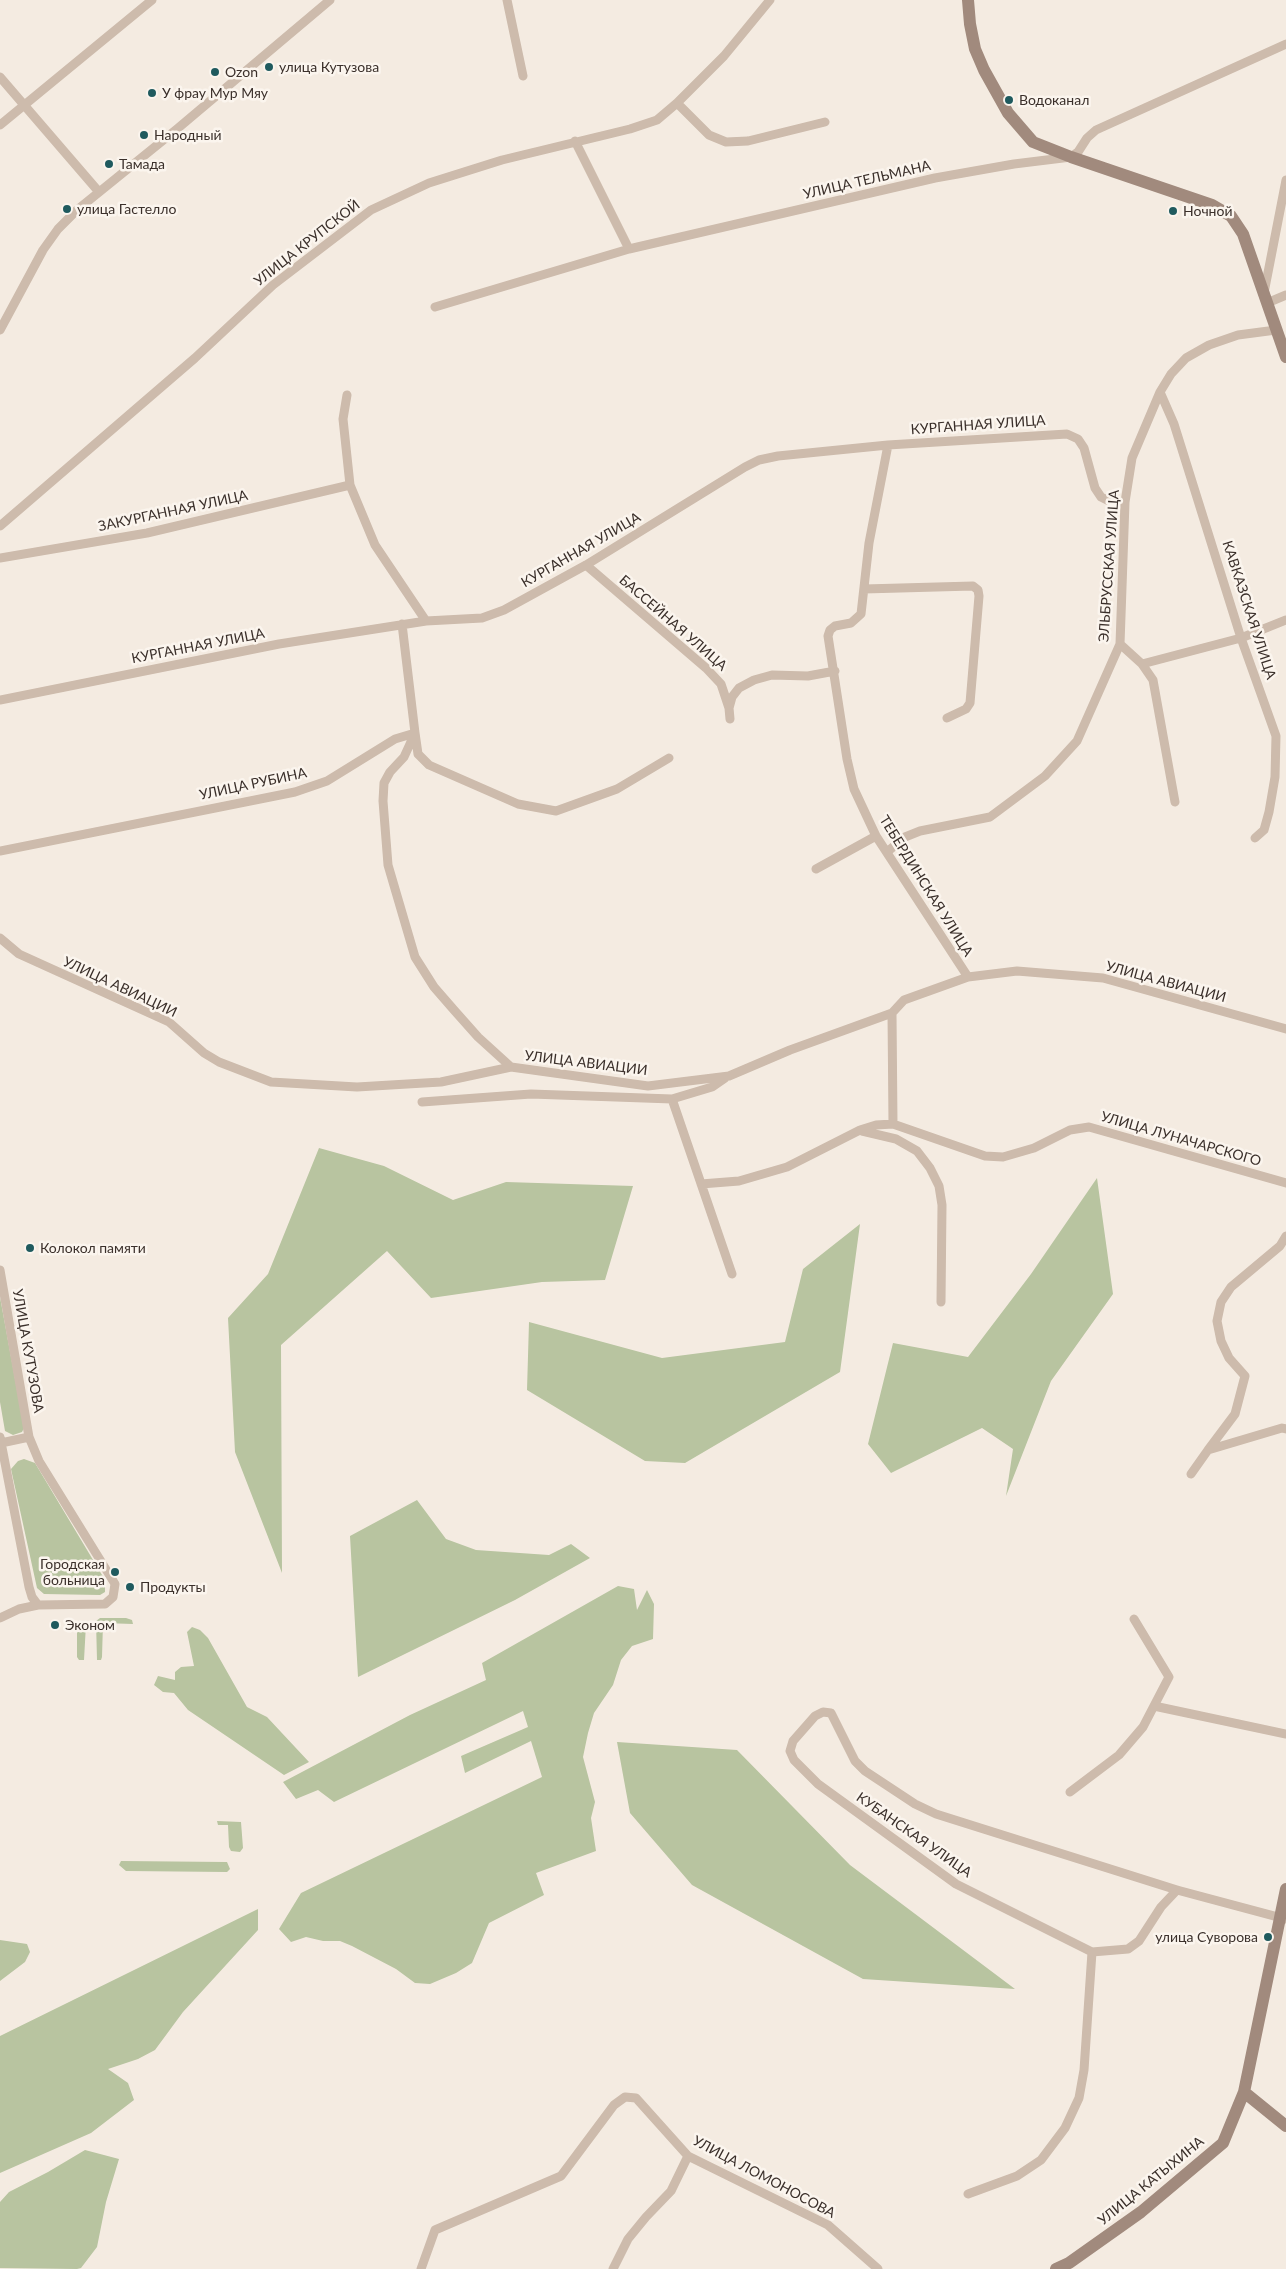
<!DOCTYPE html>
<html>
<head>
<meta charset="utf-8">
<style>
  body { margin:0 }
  canvas { display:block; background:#f4ebe1 }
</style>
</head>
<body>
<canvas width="1286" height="2269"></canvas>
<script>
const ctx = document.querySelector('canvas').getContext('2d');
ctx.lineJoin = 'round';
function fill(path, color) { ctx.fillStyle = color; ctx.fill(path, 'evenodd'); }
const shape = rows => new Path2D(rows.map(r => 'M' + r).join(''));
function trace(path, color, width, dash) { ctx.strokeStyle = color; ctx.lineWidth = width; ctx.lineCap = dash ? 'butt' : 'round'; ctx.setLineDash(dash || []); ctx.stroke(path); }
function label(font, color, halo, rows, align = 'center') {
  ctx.font = font + ' Lato,sans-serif'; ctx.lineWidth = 5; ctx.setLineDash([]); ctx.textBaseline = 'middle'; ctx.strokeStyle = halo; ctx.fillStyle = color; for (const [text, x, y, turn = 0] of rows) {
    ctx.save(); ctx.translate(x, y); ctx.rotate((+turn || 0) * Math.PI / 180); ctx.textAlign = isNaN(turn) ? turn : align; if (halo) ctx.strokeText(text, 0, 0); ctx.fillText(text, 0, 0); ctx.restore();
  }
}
fill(shape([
  [319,1148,384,1166,453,1200,506,1182,633,1186,605,1280,542,1282,431,1298,387,1251,281,1345,282,1573,235,1452,228,1318,268,1274],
  [1097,1178,1113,1294,1051,1381,1006,1496,1013,1449,982,1428,891,1473,868,1444,893,1343,968,1357,1031,1274],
  [860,1224,840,1372,685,1463,645,1461,527,1390,529,1322,662,1358,785,1342,803,1269],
  [0,1297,24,1428,22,1432,13,1435,5,1431,0,1402],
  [24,1459,35,1463,105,1580,105,1592,100,1595,44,1594,37,1588,11,1469,18,1461],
  [417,1500,446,1539,476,1550,549,1555,571,1544,590,1558,515,1600,358,1677,350,1536],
  [618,1586,634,1589,637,1610,647,1590,654,1604,653,1639,632,1646,621,1660,613,1685,594,1713,588,1733,583,1757,595,1802,591,1818,596,1851,536,1873,544,1895,489,1923,472,1963,456,1973,430,1984,415,1983,396,1969,352,1946,340,1941,323,1941,306,1937,291,1942,279,1929,301,1893,542,1777,531,1741,465,1773,461,1756,528,1727,523,1711,334,1802,318,1790,296,1799,283,1782,410,1715,486,1680,482,1663],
  [100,1618,126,1618,132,1620,133,1624,103,1623,102,1657,101,1660,97,1660,96,1621],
  [79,1621,86,1624,84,1660,79,1660,77,1657,77,1624],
  [192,1627,200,1630,208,1638,247,1707,267,1717,309,1762,284,1775,188,1710,174,1693,163,1692,154,1685,158,1676,175,1680,175,1672,181,1667,194,1666,187,1632],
  [617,1742,737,1750,850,1865,1015,1989,863,1979,692,1885,630,1813],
  [217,1821,241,1822,243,1848,240,1852,231,1851,229,1847,228,1825,218,1825],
  [121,1861,227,1862,230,1869,227,1872,126,1871,119,1865],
  [258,1909,258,1930,183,2012,155,2050,138,2059,108,2069,128,2083,134,2100,91,2133,0,2173,0,2036],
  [0,1940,27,1944,30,1952,25,1962,0,1981],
  [85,2150,119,2159,106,2202,97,2247,81,2268,77,2269,0,2268,0,2202,9,2192,48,2172]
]), '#b8c4a0');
trace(shape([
  [507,0,523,76],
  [0,77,99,192],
  [677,103,709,135,726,142,748,141,825,122],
  [0,125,152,0],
  [575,141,629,249],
  [1264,293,1286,180],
  [1267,303,1286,295],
  [435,307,629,249,935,178,1014,164,1071,157,1078,152,1087,138,1096,130,1286,44],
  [0,330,43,250,58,229,77,210,177,129,330,0],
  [1160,392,1174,424,1241,638,1276,736,1275,777,1269,812,1264,830,1255,838],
  [347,395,343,419,350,485,375,545,426,621],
  [888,445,869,543,861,614,851,623,835,626,830,630,828,636,847,759,854,789,876,836,968,977],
  [0,526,195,358,273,285,371,210,429,183,502,160,630,129,657,120,677,103,724,56,770,0],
  [0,558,147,533,350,485],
  [586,565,706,668,721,684,729,708],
  [864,589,973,586,978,590,979,596,970,703,966,709,947,718],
  [402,624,415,733,404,757,390,772,384,783,383,801,388,865,415,957,434,987,454,1010,478,1037,511,1067],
  [1120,644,1142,664,1153,680,1175,802],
  [1142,664,1241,638,1286,620],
  [0,700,279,644,426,621,482,618,504,610,586,565,745,467,759,460,778,456,888,445,1067,434,1078,439,1084,448,1095,488,1101,497,1111,502,1125,502],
  [730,719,729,708,732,697,739,688,754,680,772,675,808,676,835,671],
  [0,851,295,792,327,781,395,739,415,733,418,754,429,765,518,804,556,811,617,789,669,758],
  [887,852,905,837,920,831,990,817,1045,776,1077,741,1120,644,1125,502,1132,458,1160,392,1171,374,1186,358,1209,345,1238,335,1276,330],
  [816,869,876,836],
  [0,938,19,954,169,1022,204,1053,219,1062,271,1082,357,1087,441,1082,511,1067,648,1086,729,1076,790,1050,892,1013,904,1000,968,977,1017,971,1103,978,1286,1029],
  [892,1013,893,1124],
  [672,1099,732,1274],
  [422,1102,531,1094,672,1099,712,1087,725,1078],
  [862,1131,896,1139,917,1151,930,1168,939,1186,942,1205,941,1302],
  [701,1184,739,1181,787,1167,860,1130,876,1125,893,1124,985,1156,1003,1157,1034,1148,1070,1130,1089,1127,1286,1183],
  [0,1270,29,1437,39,1461,115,1584,113,1597,105,1604,38,1605,19,1609,0,1618],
  [0,1437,29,1587,32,1597,38,1605],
  [1,1443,29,1437],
  [1208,1450,1235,1414,1245,1376,1229,1358,1221,1341,1217,1321,1221,1302,1231,1287,1280,1246,1286,1236],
  [1191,1474,1208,1450,1282,1428,1286,1429],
  [1154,1706,1286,1734],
  [1070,1792,1119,1755,1143,1727,1169,1677,1134,1619],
  [1177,1890,1161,1907,1139,1941,1128,1949,1092,1952,956,1884,818,1784,794,1760,790,1751,793,1741,815,1716,823,1712,831,1713,855,1761,865,1771,915,1804,936,1814,1177,1890,1285,1919],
  [968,2194,1017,2176,1041,2160,1065,2128,1079,2098,1084,2070,1092,1952],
  [421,2269,435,2230,561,2176,614,2105,625,2097,636,2098,688,2156,828,2225,878,2269],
  [613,2269,628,2239,646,2217,671,2191,688,2156]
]), '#cdbbac', 9);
trace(shape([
  [968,0,970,24,975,49,984,70,1008,113,1033,142,1071,157,1212,205,1231,216,1243,234,1286,357],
  [1244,2092,1286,2126],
  [1056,2269,1069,2263,1141,2212,1223,2143,1244,2092,1286,1889]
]), '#a18a7d', 12);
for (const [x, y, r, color] of [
  [269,67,5,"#1f5a5e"],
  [215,72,5,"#1f5a5e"],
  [152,93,5,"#1f5a5e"],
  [1009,100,5,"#1f5a5e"],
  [144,135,5,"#1f5a5e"],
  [109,164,5,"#1f5a5e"],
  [67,209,5,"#1f5a5e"],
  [1173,211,5,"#1f5a5e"],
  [30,1248,5,"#1f5a5e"],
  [115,1572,5,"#1f5a5e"],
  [130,1587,5,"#1f5a5e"],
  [55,1625,5,"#1f5a5e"],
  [1268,1937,5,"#1f5a5e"]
]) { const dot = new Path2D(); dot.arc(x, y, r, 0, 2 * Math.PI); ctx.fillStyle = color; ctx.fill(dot); trace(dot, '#fbf5ee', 2); }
label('14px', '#3b302b', '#fbf5ee', [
  ["улица Кутузова",279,67],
  ["Ozon",225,72],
  ["У фрау Мур Мяу",162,93],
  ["Водоканал",1019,100],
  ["Народный",154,135],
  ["Тамада",119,164],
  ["улица Гастелло",77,209],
  ["Ночной",1183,211],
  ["Колокол памяти",40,1248],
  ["Городская",105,1564,"right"],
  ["больница",105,1580,"right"],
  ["Продукты",140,1587],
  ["Эконом",65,1625],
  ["улица Суворова",1258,1937,"right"]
], 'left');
label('14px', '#3b302b', '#fbf5ee', [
  ["УЛИЦА ТЕЛЬМАНА",867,180,-13],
  ["УЛИЦА КРУПСКОЙ",307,243,-38],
  ["КУРГАННАЯ УЛИЦА",978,425,-4],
  ["ЗАКУРГАННАЯ УЛИЦА",173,511,-12],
  ["КУРГАННАЯ УЛИЦА",581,550,-30],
  ["ЭЛЬБРУССКАЯ УЛИЦА",1109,566,-86],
  ["КАВКАЗСКАЯ УЛИЦА",1249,610,72],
  ["БАССЕЙНАЯ УЛИЦА",673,623,41],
  ["КУРГАННАЯ УЛИЦА",198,646,-11],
  ["УЛИЦА РУБИНА",253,784,-12],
  ["ТЕБЕРДИНСКАЯ УЛИЦА",926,886,58],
  ["УЛИЦА АВИАЦИИ",1166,982,15],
  ["УЛИЦА АВИАЦИИ",120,987,25],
  ["УЛИЦА АВИАЦИИ",586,1063,7],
  ["УЛИЦА ЛУНАЧАРСКОГО",1181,1139,16],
  ["УЛИЦА КУТУЗОВА",28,1351,80],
  ["КУБАНСКАЯ УЛИЦА",914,1835,35],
  ["УЛИЦА ЛОМОНОСОВА",764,2177,28],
  ["УЛИЦА КАТЫХИНА",1151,2181,-39]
]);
</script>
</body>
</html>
